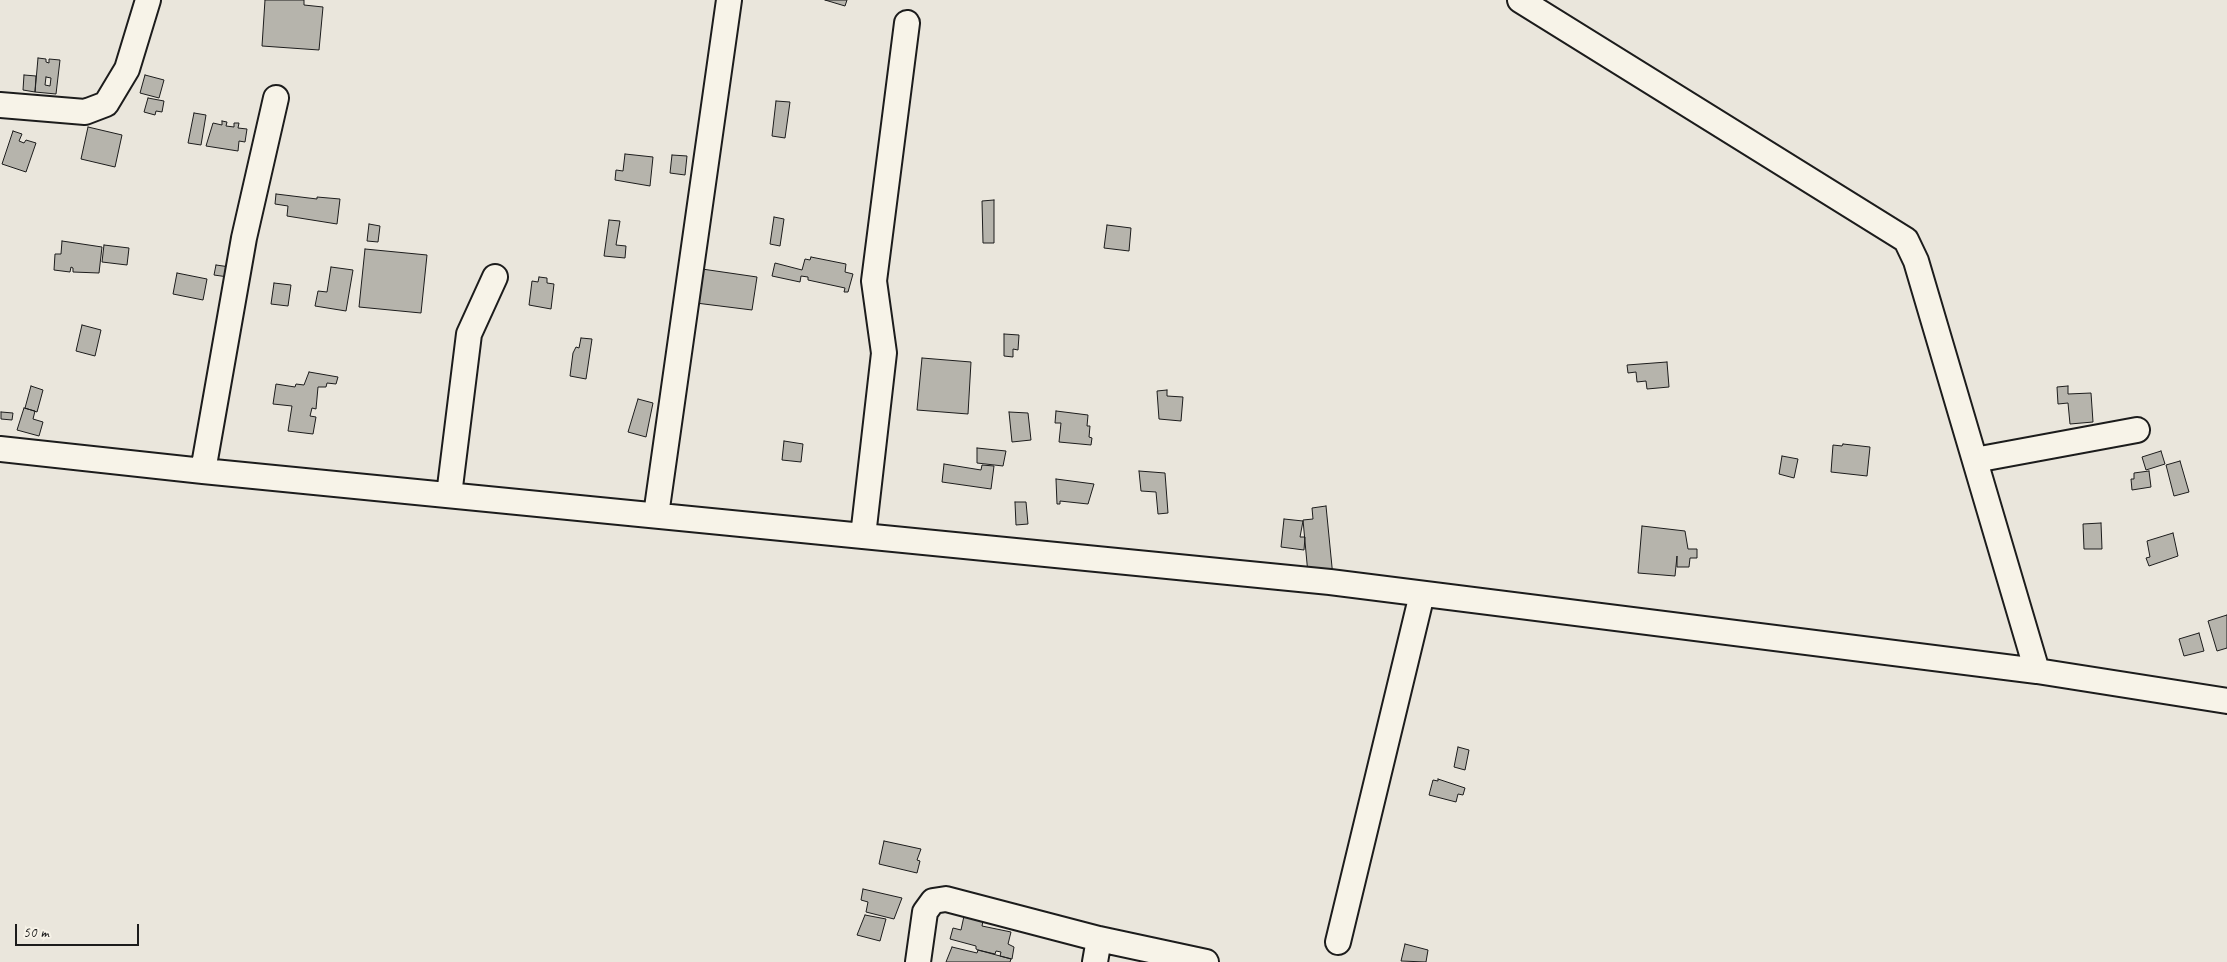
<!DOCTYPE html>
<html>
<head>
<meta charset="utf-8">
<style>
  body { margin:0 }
  #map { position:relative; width:2227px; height:962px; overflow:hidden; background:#eae6dc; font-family:Caveat,sans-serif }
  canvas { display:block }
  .scale { position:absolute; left:15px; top:924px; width:124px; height:22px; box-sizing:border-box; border:2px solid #1c1c1c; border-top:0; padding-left:6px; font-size:15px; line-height:18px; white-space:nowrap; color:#1c1c1c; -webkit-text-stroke:4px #f7f3e8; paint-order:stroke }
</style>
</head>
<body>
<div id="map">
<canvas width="2227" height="962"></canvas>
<div class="scale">50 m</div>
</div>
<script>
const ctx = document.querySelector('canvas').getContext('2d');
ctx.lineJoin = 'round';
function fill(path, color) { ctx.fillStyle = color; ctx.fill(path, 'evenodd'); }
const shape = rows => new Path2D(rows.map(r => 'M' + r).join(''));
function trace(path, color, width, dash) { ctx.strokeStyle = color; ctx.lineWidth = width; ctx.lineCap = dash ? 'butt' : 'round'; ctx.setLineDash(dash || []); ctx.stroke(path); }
const building = shape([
  [265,0,304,0,304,5,323,7,319,50,262,46,265,0],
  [825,0,847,0,845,6,825,0],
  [38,58,46,59,46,62,49,63,49,59,60,60,56,94,35,92,38,58],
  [46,77,51,78,50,86,45,85,46,77],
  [24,75,36,76,35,92,23,90,24,75],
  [145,75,164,80,159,98,140,93,145,75],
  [148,98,164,101,162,112,156,111,155,115,144,112,148,98],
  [776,101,790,102,785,138,772,136,776,101],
  [194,113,206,115,201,145,188,143,194,113],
  [222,121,227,122,226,126,234,127,234,123,239,123,238,128,247,129,245,142,239,141,238,151,206,146,213,123,222,125,222,121],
  [88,127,122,135,115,167,81,159,88,127],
  [13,131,22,134,19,141,24,143,26,140,36,143,26,172,2,164,13,131],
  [625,154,653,157,650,186,615,180,616,170,623,171,625,154],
  [672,155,687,156,685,175,670,173,672,155],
  [276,194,317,199,317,197,340,199,337,224,287,216,288,206,275,204,276,194],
  [994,200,994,243,983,243,982,201,994,200],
  [774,217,784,219,780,246,770,244,774,217],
  [609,220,620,221,616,245,626,246,625,258,604,256,609,220],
  [369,224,380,226,378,242,367,241,369,224],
  [1107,225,1131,228,1129,251,1104,248,1107,225],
  [62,241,102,247,99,273,73,272,73,268,71,267,70,272,54,270,55,254,61,254,62,241],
  [104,245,129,248,127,265,102,262,104,245],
  [365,249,427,255,421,313,359,307,365,249],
  [811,257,846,264,845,272,853,274,848,292,844,292,845,288,808,280,808,277,801,276,800,282,772,276,775,263,802,270,805,259,810,260,811,257],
  [216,265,230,267,228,277,214,275,216,265],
  [331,267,353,270,346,311,315,306,318,291,327,292,331,267],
  [702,269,757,277,752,310,696,303,702,269],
  [177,273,207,279,203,300,173,294,177,273],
  [539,277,547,278,547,283,554,284,551,309,529,305,532,281,538,282,539,277],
  [274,283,291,285,288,306,271,304,274,283],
  [82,325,101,330,95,356,76,351,82,325],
  [1004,334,1019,335,1018,350,1013,349,1013,357,1004,356,1004,334],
  [581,338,592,339,586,379,570,376,573,353,576,347,579,348,581,338],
  [922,358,971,362,968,414,917,410,922,358],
  [1667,362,1669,387,1647,389,1646,381,1637,382,1636,372,1628,373,1627,365,1667,362],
  [309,372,338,377,336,384,327,383,326,387,318,387,316,409,312,408,310,416,316,417,313,434,288,431,292,406,273,404,276,384,295,387,296,384,304,385,309,372],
  [31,386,43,390,37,412,25,408,31,386],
  [2068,386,2068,394,2091,393,2093,422,2070,424,2068,403,2058,404,2057,387,2068,386],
  [1167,390,1167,396,1183,397,1181,421,1159,419,1157,391,1167,390],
  [638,399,653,403,646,437,628,432,638,399],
  [24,408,35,411,33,419,43,422,39,436,17,430,24,408],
  [1056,411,1088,415,1087,426,1090,426,1089,437,1092,438,1091,445,1059,442,1061,423,1055,423,1056,411],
  [1,412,13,413,12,420,1,419,1,412],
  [1009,412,1028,413,1031,440,1012,442,1009,412],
  [784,441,803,444,801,462,782,460,784,441],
  [1843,444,1870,447,1867,476,1831,472,1833,445,1842,446,1843,444],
  [977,448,1006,451,1003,466,977,463,977,448],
  [2161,451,2165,464,2146,470,2142,457,2161,451],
  [1782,456,1798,459,1794,478,1779,474,1782,456],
  [2180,461,2189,492,2174,496,2166,465,2180,461],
  [944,464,981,470,982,465,994,466,991,489,942,482,944,464],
  [1139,471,1165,473,1168,513,1158,514,1156,492,1141,491,1139,471],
  [2149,471,2151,487,2132,490,2131,479,2134,479,2134,473,2149,471],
  [1056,479,1094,484,1088,504,1060,501,1060,504,1057,504,1056,479],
  [1015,502,1026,502,1028,524,1016,525,1015,502],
  [1326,506,1333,577,1308,574,1303,520,1313,519,1312,508,1326,506],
  [1284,519,1303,521,1300,537,1305,537,1304,550,1281,547,1284,519],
  [2101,523,2102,549,2084,549,2083,524,2101,523],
  [1642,526,1685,531,1688,549,1697,549,1697,558,1690,558,1689,567,1677,567,1677,556,1675,576,1638,573,1642,526],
  [2173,533,2178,556,2149,566,2146,558,2150,557,2147,541,2173,533],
  [2227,615,2227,648,2217,651,2208,621,2227,615],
  [2199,633,2204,651,2184,656,2179,639,2199,633],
  [1458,747,1469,750,1465,770,1454,767,1458,747],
  [1438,779,1465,788,1463,795,1458,794,1456,802,1429,795,1433,780,1438,781,1438,779],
  [884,841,921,849,917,860,920,861,917,873,879,864,884,841],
  [863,889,902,898,894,919,866,912,868,902,861,900,863,889],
  [865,915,886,919,880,941,857,935,865,915],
  [964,916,983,921,982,926,1011,932,1008,944,1014,947,1012,959,1000,956,1001,952,996,951,995,954,978,950,976,949,976,946,950,939,953,928,961,930,964,916],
  [1405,944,1428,950,1426,962,1401,961,1405,944],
  [952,947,977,953,978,950,1011,959,1010,962,946,962,952,947]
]);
fill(building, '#b6b4ac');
trace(building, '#1c1c1c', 1);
const minor = shape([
  [1520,0,1906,240,1916,261,2037,671],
  [0,105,85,112,106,104,127,69,148,0],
  [0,449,203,471,1330,582,2037,671,2227,701],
  [1975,460,2137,430],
  [203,471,244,238,276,98],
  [449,495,469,334,495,277],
  [656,515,729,0],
  [863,536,884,353,874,281,907,23],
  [1338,942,1422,594],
  [918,962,925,912,933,901,946,899,1099,939,1206,962],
  [1095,962,1099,939]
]);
trace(minor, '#1c1c1c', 28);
trace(minor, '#f7f3e8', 24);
</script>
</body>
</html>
